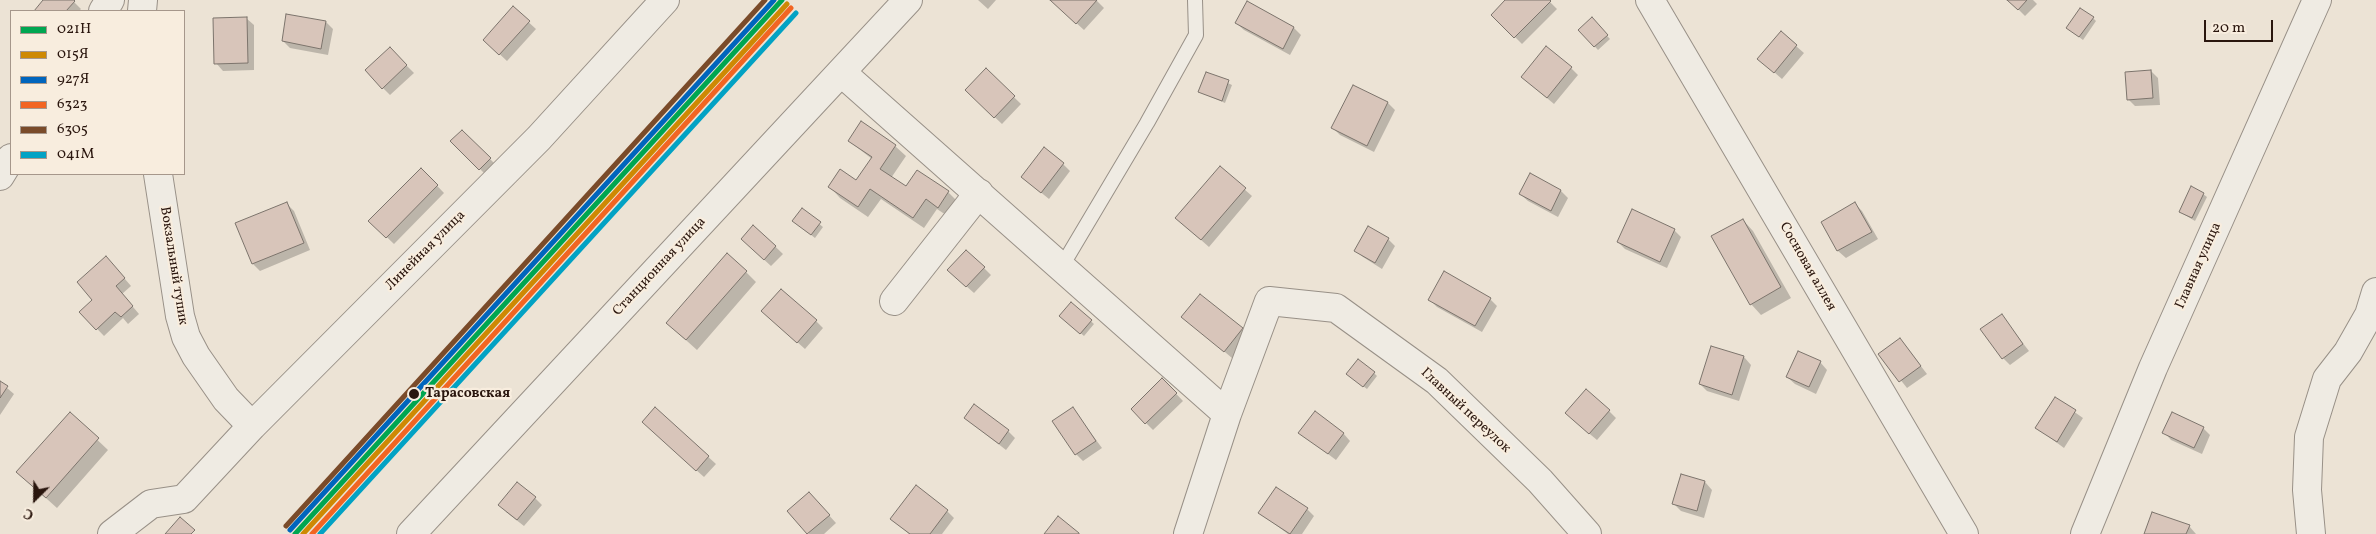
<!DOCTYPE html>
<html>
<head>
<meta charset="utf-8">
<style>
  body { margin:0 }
  #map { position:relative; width:2376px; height:534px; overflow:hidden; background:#ece3d5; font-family:Vollkorn,serif }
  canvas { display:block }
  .legend { position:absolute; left:10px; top:10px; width:175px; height:165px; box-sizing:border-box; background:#f8edde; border:1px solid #a6978b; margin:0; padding:6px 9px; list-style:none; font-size:15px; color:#2a160e }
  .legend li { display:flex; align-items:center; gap:10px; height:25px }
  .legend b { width:25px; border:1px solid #a6978b }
  .north { position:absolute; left:10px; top:474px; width:50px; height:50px; -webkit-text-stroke:4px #f8edde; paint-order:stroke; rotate:203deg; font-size:14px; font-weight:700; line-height:20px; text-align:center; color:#2a160e }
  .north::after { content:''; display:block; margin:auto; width:18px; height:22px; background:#2a160e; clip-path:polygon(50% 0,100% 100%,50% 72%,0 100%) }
  .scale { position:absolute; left:2204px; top:20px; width:69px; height:22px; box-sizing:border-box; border:2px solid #2a160e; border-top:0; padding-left:6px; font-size:15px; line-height:18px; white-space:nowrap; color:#2a160e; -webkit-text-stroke:4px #f8edde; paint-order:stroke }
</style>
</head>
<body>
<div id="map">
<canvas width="2376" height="534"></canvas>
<ul class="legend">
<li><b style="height:6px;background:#00a651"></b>021Н</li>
<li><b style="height:6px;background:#ce8903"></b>015Я</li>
<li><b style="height:6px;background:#0065bd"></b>927Я</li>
<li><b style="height:6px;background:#f26522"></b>6323</li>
<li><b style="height:6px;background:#7a4b2a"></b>6305</li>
<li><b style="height:6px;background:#02a2c4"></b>041М</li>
</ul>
<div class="north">С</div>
<div class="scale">20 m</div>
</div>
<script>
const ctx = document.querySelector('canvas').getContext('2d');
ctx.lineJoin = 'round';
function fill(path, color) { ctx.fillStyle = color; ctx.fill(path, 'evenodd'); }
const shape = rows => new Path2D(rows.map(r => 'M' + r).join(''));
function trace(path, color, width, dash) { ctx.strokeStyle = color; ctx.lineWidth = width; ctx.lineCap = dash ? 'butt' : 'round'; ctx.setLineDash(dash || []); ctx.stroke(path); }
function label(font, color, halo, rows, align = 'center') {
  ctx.font = font + ' Vollkorn,serif'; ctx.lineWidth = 4.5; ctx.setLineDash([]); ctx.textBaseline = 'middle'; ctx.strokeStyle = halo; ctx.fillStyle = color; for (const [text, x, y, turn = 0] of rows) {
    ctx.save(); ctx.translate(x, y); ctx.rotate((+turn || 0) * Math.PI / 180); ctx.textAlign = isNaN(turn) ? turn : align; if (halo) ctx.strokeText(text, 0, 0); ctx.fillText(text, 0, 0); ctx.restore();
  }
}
fill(shape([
  [45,0,72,0,81,9,79,11,35,11],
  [978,0,996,0,988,9],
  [1051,0,1096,0,1104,8,1084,30],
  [1507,0,1548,0,1557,9,1522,44,1493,15],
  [2009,0,2033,0,2037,4,2025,16],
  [1247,3,1294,28,1301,35,1290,55,1244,30,1236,23],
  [513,8,536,29,507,61,492,47],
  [246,18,254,25,254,70,223,71,216,63],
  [2093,18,2096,21,2083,40,2071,31],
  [1592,19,1610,39,1598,50,1580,30],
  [326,22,333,29,328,55,290,48,283,41],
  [1781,33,1804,53,1782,79,1759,59],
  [397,56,414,73,390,95,383,88],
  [1571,68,1578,75,1554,104,1522,77],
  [986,70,1021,104,1002,124,966,90],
  [2151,71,2158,78,2160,105,2135,106,2128,99],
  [1206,73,1232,85,1225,103,1200,92],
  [1353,86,1388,103,1395,110,1374,152,1340,135,1333,128],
  [861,123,895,146,906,156,891,178,906,188,917,172,948,192,959,203,949,217,937,209,924,228,881,199,868,217,840,198,830,187,856,182,872,159,849,141],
  [462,131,497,166,487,176,452,141],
  [1063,164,1070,171,1049,199,1022,177],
  [1220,168,1252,196,1209,247,1184,225],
  [421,169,444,193,394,244,370,221],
  [1530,175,1561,191,1568,198,1558,217,1528,201,1520,194],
  [2203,194,2207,197,2195,221,2180,212],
  [287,204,294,211,310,250,260,271,253,264,236,224],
  [1855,204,1862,211,1878,239,1846,258,1838,251,1822,222],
  [802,210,823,227,815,238,797,224],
  [1743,220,1753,231,1791,298,1761,315,1751,304],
  [754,226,783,254,771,266,749,246],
  [1674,230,1681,237,1667,268,1625,249,1618,242],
  [1388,239,1395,246,1382,269,1363,257,1356,250],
  [113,265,131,286,122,294,139,314,128,324,123,318,104,336,81,312,94,300],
  [984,268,991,275,974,293,956,277],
  [746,272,756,282,697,350,678,333],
  [1490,299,1497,306,1482,332,1437,307,1430,300],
  [1072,304,1094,324,1084,336,1064,319],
  [2001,315,2029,351,2010,365,2003,358],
  [1183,317,1242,329,1249,336,1232,358],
  [770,318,816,321,823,328,805,349],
  [1900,339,1927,374,1907,388,1880,354],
  [1712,347,1744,357,1751,365,1739,401,1707,391,1700,384],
  [1820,362,1827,370,1816,394,1795,384,1787,377],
  [1374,373,1377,376,1367,389,1351,377],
  [1162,379,1183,401,1153,430,1132,409],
  [0,382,14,394,0,415],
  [2056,399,2083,418,2064,448,2037,428],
  [655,408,716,464,704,477,650,429],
  [1073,409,1102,448,1083,461,1076,454],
  [1609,411,1616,418,1597,440,1573,420],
  [70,414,108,450,57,508,28,482],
  [965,418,1008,431,1015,438,1006,450],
  [2203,428,2210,435,2202,454,2171,440,2164,432],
  [1300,433,1343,433,1350,441,1336,460],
  [1682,476,1705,482,1712,490,1704,518,1681,511,1674,504],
  [535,498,542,505,524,526,506,512],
  [816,501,836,523,824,534,809,534,789,511],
  [1307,509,1314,516,1302,534,1288,534,1260,513],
  [947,511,954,518,942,534,909,534,892,519],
  [2189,526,2196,534,2145,534]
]), '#0003');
const building = shape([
  [43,0,74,0,75,1,66,11,34,11,43,0],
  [1050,0,1097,0,1076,24,1050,0],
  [1505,0,1550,0,1551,1,1514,38,1491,15,1505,0],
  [2007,0,2027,0,2018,10,2007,0],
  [1247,1,1294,27,1283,49,1235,23,1247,1],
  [513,6,530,21,499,55,483,40,513,6],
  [2080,8,2094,17,2079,37,2066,28,2080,8],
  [286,14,326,21,321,49,282,41,286,14],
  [247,17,248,63,214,64,213,18,247,17],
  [1592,17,1608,35,1594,47,1578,30,1592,17],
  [1781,31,1797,45,1774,73,1757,59,1781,31],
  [1546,46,1572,67,1547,98,1521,77,1546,46],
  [390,47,407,65,382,89,365,70,390,47],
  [986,68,1015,96,994,118,965,90,986,68],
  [2151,70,2153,98,2127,100,2125,72,2151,70],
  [1206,72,1229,80,1222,101,1198,92,1206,72],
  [1353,85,1388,102,1367,146,1331,128,1353,85],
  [861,121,896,145,880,169,906,186,917,170,949,191,938,208,926,199,913,218,870,189,858,207,828,187,840,169,856,180,872,157,848,141,861,121],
  [462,130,491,158,479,170,450,141,462,130],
  [1044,147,1064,163,1041,193,1021,177,1044,147],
  [1220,166,1246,188,1201,240,1175,218,1220,166],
  [421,168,438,185,386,238,368,221,421,168],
  [1530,173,1561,190,1551,211,1519,194,1530,173],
  [2191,186,2204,193,2192,218,2179,212,2191,186],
  [287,202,304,243,252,264,235,223,287,202],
  [1855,202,1872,232,1837,251,1821,222,1855,202],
  [802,208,821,222,811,235,792,221,802,208],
  [1632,209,1675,229,1660,262,1617,242,1632,209],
  [1743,219,1781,287,1750,305,1711,236,1743,219],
  [753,225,776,246,764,260,741,239,753,225],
  [1368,226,1389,238,1375,263,1354,251,1368,226],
  [966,250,985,267,966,287,947,270,966,250],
  [727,253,747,271,686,340,666,323,727,253],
  [106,256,125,278,116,286,133,306,121,317,115,312,96,330,79,312,92,300,77,282,106,256],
  [1444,271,1491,298,1475,326,1428,300,1444,271],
  [781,289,817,320,797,343,761,311,781,289],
  [1200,294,1243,328,1224,352,1181,317,1200,294],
  [1071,302,1092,320,1080,334,1059,316,1071,302],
  [2002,314,2023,344,2002,359,1980,329,2002,314],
  [1900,338,1921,366,1899,382,1878,354,1900,338],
  [1711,346,1744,356,1732,395,1699,384,1711,346],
  [1798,351,1821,361,1809,387,1786,377,1798,351],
  [1358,359,1375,372,1363,387,1346,374,1358,359],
  [1162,378,1177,393,1145,424,1131,409,1162,378],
  [0,381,8,386,0,398,0,381],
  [1586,389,1610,410,1589,434,1565,413,1586,389],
  [2055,397,2076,410,2057,442,2035,428,2055,397],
  [974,404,1009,430,999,444,964,418,974,404],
  [655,407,709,456,696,471,642,422,655,407],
  [1073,407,1096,441,1075,455,1052,421,1073,407],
  [1315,411,1344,433,1328,454,1298,433,1315,411],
  [70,412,99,438,46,498,16,472,70,412],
  [2172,412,2204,427,2194,448,2162,433,2172,412],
  [1681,474,1705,481,1697,511,1672,504,1681,474],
  [517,482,536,497,517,520,498,505,517,482],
  [916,485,948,510,930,534,910,534,890,519,916,485],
  [1276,487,1308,508,1290,534,1258,513,1276,487],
  [809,492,830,515,807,534,787,511,809,492],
  [2152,512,2190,525,2186,534,2144,534,2152,512],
  [1058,516,1079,533,1079,534,1044,534,1058,516],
  [180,517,195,530,191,534,165,534,180,517]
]);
fill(building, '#d8c5ba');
trace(building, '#7c746c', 1);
const lane = shape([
  [1062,266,1147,123,1196,35,1195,0]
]);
const street = shape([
  [1650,0,1964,534],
  [103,11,110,0],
  [142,11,143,0],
  [842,73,1227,414],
  [158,174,180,316,186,337,196,356,226,399,252,426],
  [0,176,11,158],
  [894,301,979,193],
  [112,534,151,504,184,499,252,426,539,138,665,0],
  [411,534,908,0],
  [1188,534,1227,414,1269,301,1336,308,1437,381,1540,481,1587,534],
  [2085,534,2153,368,2317,0],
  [2311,534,2307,490,2309,437,2327,379,2348,352,2369,315,2376,292]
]);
trace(lane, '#989087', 16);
trace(street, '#989087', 30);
trace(lane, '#efebe3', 14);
trace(street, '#efebe3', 28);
trace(shape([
  [295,534,782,0]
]), '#00a651', 5);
trace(shape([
  [303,534,787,4]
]), '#ce8903', 5);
trace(shape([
  [290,530,774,0]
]), '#0065bd', 5);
trace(shape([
  [312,534,791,8]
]), '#f26522', 5);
trace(shape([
  [286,526,765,0]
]), '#7a4b2a', 5);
trace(shape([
  [320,534,796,13]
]), '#02a2c4', 5);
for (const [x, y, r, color] of [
  [414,394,6,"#2a160e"]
]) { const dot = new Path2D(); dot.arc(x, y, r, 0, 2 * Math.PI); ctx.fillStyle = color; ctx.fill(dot); trace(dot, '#f8edde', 2); }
label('14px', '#2a160e', '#f8edde', [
  ["Линейная улица",426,251,-45],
  ["Вокзальный тупик",173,266,81],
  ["Главная улица",2199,266,-66],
  ["Станционная улица",660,267,-47],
  ["Сосновая аллея",1807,267,60],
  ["Главный переулок",1465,411,43]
]);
label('bold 14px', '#2a160e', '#f8edde', [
  ["Тарасовская",425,394]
], 'left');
</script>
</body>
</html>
